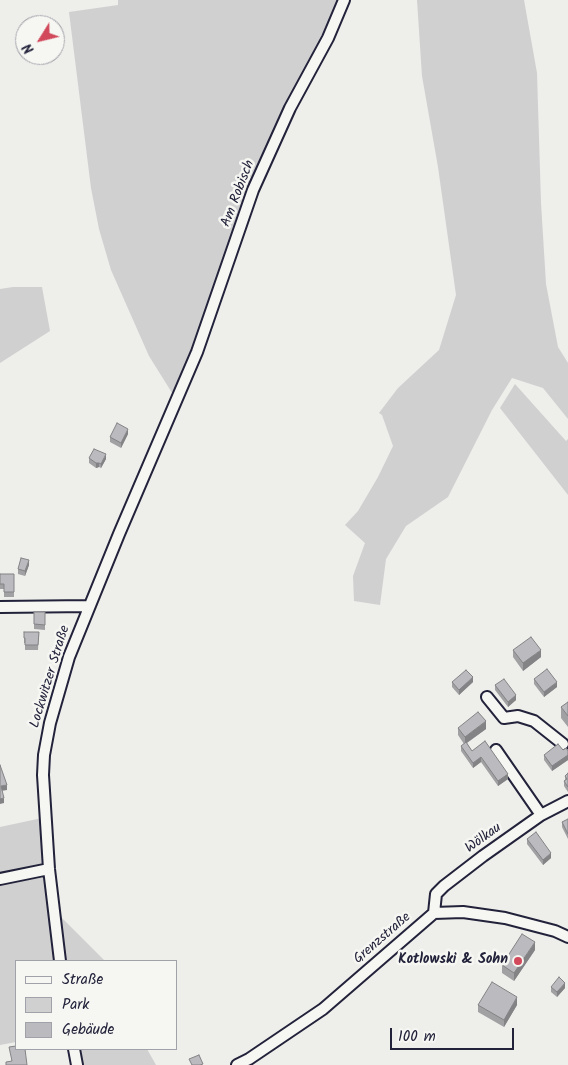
<!DOCTYPE html>
<html>
<head>
<meta charset="utf-8">
<style>
  body { margin:0 }
  #map { position:relative; width:568px; height:1065px; overflow:hidden; background:#eeeeeb; font-family:Kalam,sans-serif }
  canvas { display:block }
  .legend { position:absolute; left:15px; top:960px; width:162px; height:90px; box-sizing:border-box; background:#f6f6f2; border:1px solid #a1a1a9; margin:0; padding:6px 9px; list-style:none; font-size:15px; color:#22223b }
  .legend li { display:flex; align-items:center; gap:10px; height:25px }
  .legend b { width:25px; border:1px solid #a1a1a9 }
  .north { position:absolute; left:15px; top:15px; width:50px; height:50px; box-sizing:border-box; background:#f6f6f2; border:1px solid #a1a1a9; border-radius:50%; rotate:234deg; font-size:14px; font-weight:700; line-height:20px; text-align:center; color:#22223b }
  .north::after { content:''; display:block; margin:auto; width:18px; height:22px; background:#d1495b; clip-path:polygon(50% 0,100% 100%,50% 72%,0 100%) }
  .scale { position:absolute; left:390px; top:1028px; width:124px; height:22px; box-sizing:border-box; border:2px solid #22223b; border-top:0; padding-left:6px; font-size:15px; line-height:18px; white-space:nowrap; color:#22223b; -webkit-text-stroke:4px #f6f6f2; paint-order:stroke }
</style>
</head>
<body>
<div id="map">
<canvas width="568" height="1065"></canvas>
<ul class="legend">
<li><b style="height:6px;background:#f6f6f2"></b>Straße</li>
<li><b style="height:14px;background:#d0d0d1"></b>Park</li>
<li><b style="height:14px;background:#bbbbbf"></b>Gebäude</li>
</ul>
<div class="north">N</div>
<div class="scale">100 m</div>
</div>
<script>
const ctx = document.querySelector('canvas').getContext('2d');
ctx.lineJoin = 'round';
function fill(path, color) { ctx.fillStyle = color; ctx.fill(path, 'evenodd'); }
const shape = rows => new Path2D(rows.map(r => 'M' + r).join(''));
function trace(path, color, width, dash) { ctx.strokeStyle = color; ctx.lineWidth = width; ctx.lineCap = dash ? 'butt' : 'round'; ctx.setLineDash(dash || []); ctx.stroke(path); }
function label(font, color, halo, rows, align = 'center') {
  ctx.font = font + ' Kalam,sans-serif'; ctx.lineWidth = 5; ctx.setLineDash([]); ctx.textBaseline = 'middle'; ctx.strokeStyle = halo; ctx.fillStyle = color; for (const [text, x, y, turn = 0] of rows) {
    ctx.save(); ctx.translate(x, y); ctx.rotate((+turn || 0) * Math.PI / 180); ctx.textAlign = isNaN(turn) ? turn : align; if (halo) ctx.strokeText(text, 0, 0); ctx.fillText(text, 0, 0); ctx.restore();
  }
}
fill(shape([
  [118,0,341,0,244,210,174,396,149,356,111,270,99,229,91,188,69,12,118,5],
  [417,0,524,0,537,73,541,203,546,284,558,347,568,363,568,419,543,388,512,378,492,410,448,497,406,526,386,559,380,605,354,601,353,576,365,543,345,525,358,511,378,477,393,446,382,415,379,413,398,388,439,350,456,295,438,167,422,76],
  [13,287,42,287,50,331,0,363,0,289],
  [515,384,566,441,568,439,568,495,500,408],
  [42,818,45,860,34,870,0,878,0,827],
  [45,877,50,882,57,961,16,961,16,1042,0,1045,0,885],
  [59,915,105,961,64,961],
  [77,1049,147,1049,156,1065,81,1065]
]), '#d0d0d1');
const minor = shape([
  [0,607,89,606],
  [487,697,504,718,518,716,534,721,563,744],
  [496,750,541,815],
  [0,879,49,869],
  [434,913,436,894,444,886,483,856,541,815,568,801],
  [60,961,49,869,43,775,44,755,50,723,69,657,119,534,197,352,253,190,290,108,328,38,344,0],
  [74,1049,77,1065],
  [237,1065,249,1059,323,1009,434,913,463,912,505,918,555,931,568,937]
]);
trace(minor, '#22223b', 14);
trace(minor, '#f6f6f2', 10);
fill(shape([
  [128,434,121,448,110,442,110,437],
  [89,458,106,459,101,468,99,467,96,468,89,463],
  [29,565,25,576,18,574,18,569],
  [0,574,14,574,14,597,4,597,4,589,0,589],
  [34,612,45,612,45,630,34,629],
  [24,632,39,632,38,650,25,650,25,643,24,643],
  [513,650,541,657,523,671,513,657],
  [534,679,557,687,544,697,534,684],
  [452,682,473,682,459,695,452,687],
  [495,685,516,700,508,707,495,690],
  [568,702,568,727,561,718,561,707],
  [458,728,486,729,467,743,472,751,485,741,508,779,498,786,481,762,473,768,461,751,461,746,464,744,458,735],
  [563,750,568,751,568,760,552,771,544,760,544,755],
  [568,773,568,792,564,786,564,781,565,780,565,776],
  [568,819,568,839,562,827,562,822],
  [527,839,551,858,543,865,527,844],
  [535,950,514,981,502,973,502,965],
  [551,987,565,988,557,997,551,992],
  [478,1005,517,1005,504,1027,478,1012]
]), '#a1a1a4');
fill(shape([
  [128,429,128,434,121,448,121,443],
  [106,454,106,459,101,468,101,464],
  [96,463,99,463,99,467,96,468],
  [29,560,29,565,25,576,25,571],
  [541,650,541,657,523,671,523,663],
  [473,677,473,682,459,695,459,690],
  [557,682,557,687,544,697,544,692],
  [516,695,516,700,508,707,508,702],
  [486,721,486,729,465,744,465,737],
  [568,755,568,760,552,771,552,766],
  [481,757,481,762,473,768,473,763],
  [508,774,508,779,498,786,498,781],
  [7,785,7,790,1,791,1,786],
  [4,798,4,803,0,804,0,799],
  [551,853,551,858,543,865,543,860],
  [535,942,535,950,514,981,514,973],
  [565,983,565,988,557,997,557,992],
  [517,997,517,1005,504,1027,504,1020]
]), '#838386');
const building = shape([
  [117,423,128,429,121,443,110,437,117,423],
  [94,449,106,454,101,464,99,463,96,463,89,458,94,449],
  [21,558,29,560,25,571,18,569,21,558],
  [0,574,14,574,14,592,4,592,4,584,0,584,0,574],
  [34,612,45,612,45,625,34,624,34,612],
  [24,632,39,632,38,645,25,645,25,638,24,638,24,632],
  [531,637,541,650,523,663,513,650,531,637],
  [547,669,557,682,544,692,534,679,547,669],
  [466,670,473,677,459,690,452,682,466,670],
  [504,679,516,695,508,702,495,685,504,679],
  [568,702,568,716,561,707,568,702],
  [478,712,486,721,465,737,458,728,478,712],
  [485,741,508,774,498,781,481,757,473,763,461,746,466,742,472,751,485,741],
  [558,744,563,750,566,748,568,751,568,755,552,766,544,755,558,744],
  [0,765,7,785,1,786,4,798,0,799,0,765],
  [568,773,568,787,564,781,567,779,565,776,568,773],
  [568,819,568,834,562,822,568,819],
  [536,832,551,853,543,860,527,839,536,832],
  [522,934,535,942,514,973,502,965,522,934],
  [559,977,565,983,557,992,551,987,559,977],
  [492,982,517,997,504,1020,478,1005,492,982],
  [16,1046,16,1049,25,1049,27,1065,6,1065,6,1062,12,1061,9,1047,16,1046],
  [199,1055,203,1064,200,1065,192,1065,189,1059,199,1055]
]);
fill(building, '#bbbbbf');
trace(building, '#838386', 1);
for (const [x, y, r, color] of [
  [518,961,5,"#d1495b"]
]) { const dot = new Path2D(); dot.arc(x, y, r, 0, 2 * Math.PI); ctx.fillStyle = color; ctx.fill(dot); trace(dot, '#f6f6f2', 2); }
label('14px', '#22223b', '#f6f6f2', [
  ["Am Robisch",239,194,-69],
  ["Lockwitzer Straße",51,677,-73],
  ["Wölkau",484,839,-36],
  ["Grenzstraße",383,939,-41]
]);
label('bold 14px', '#22223b', '#f6f6f2', [
  ["Kotlowski & Sohn",508,961]
], 'right');
</script>
</body>
</html>
